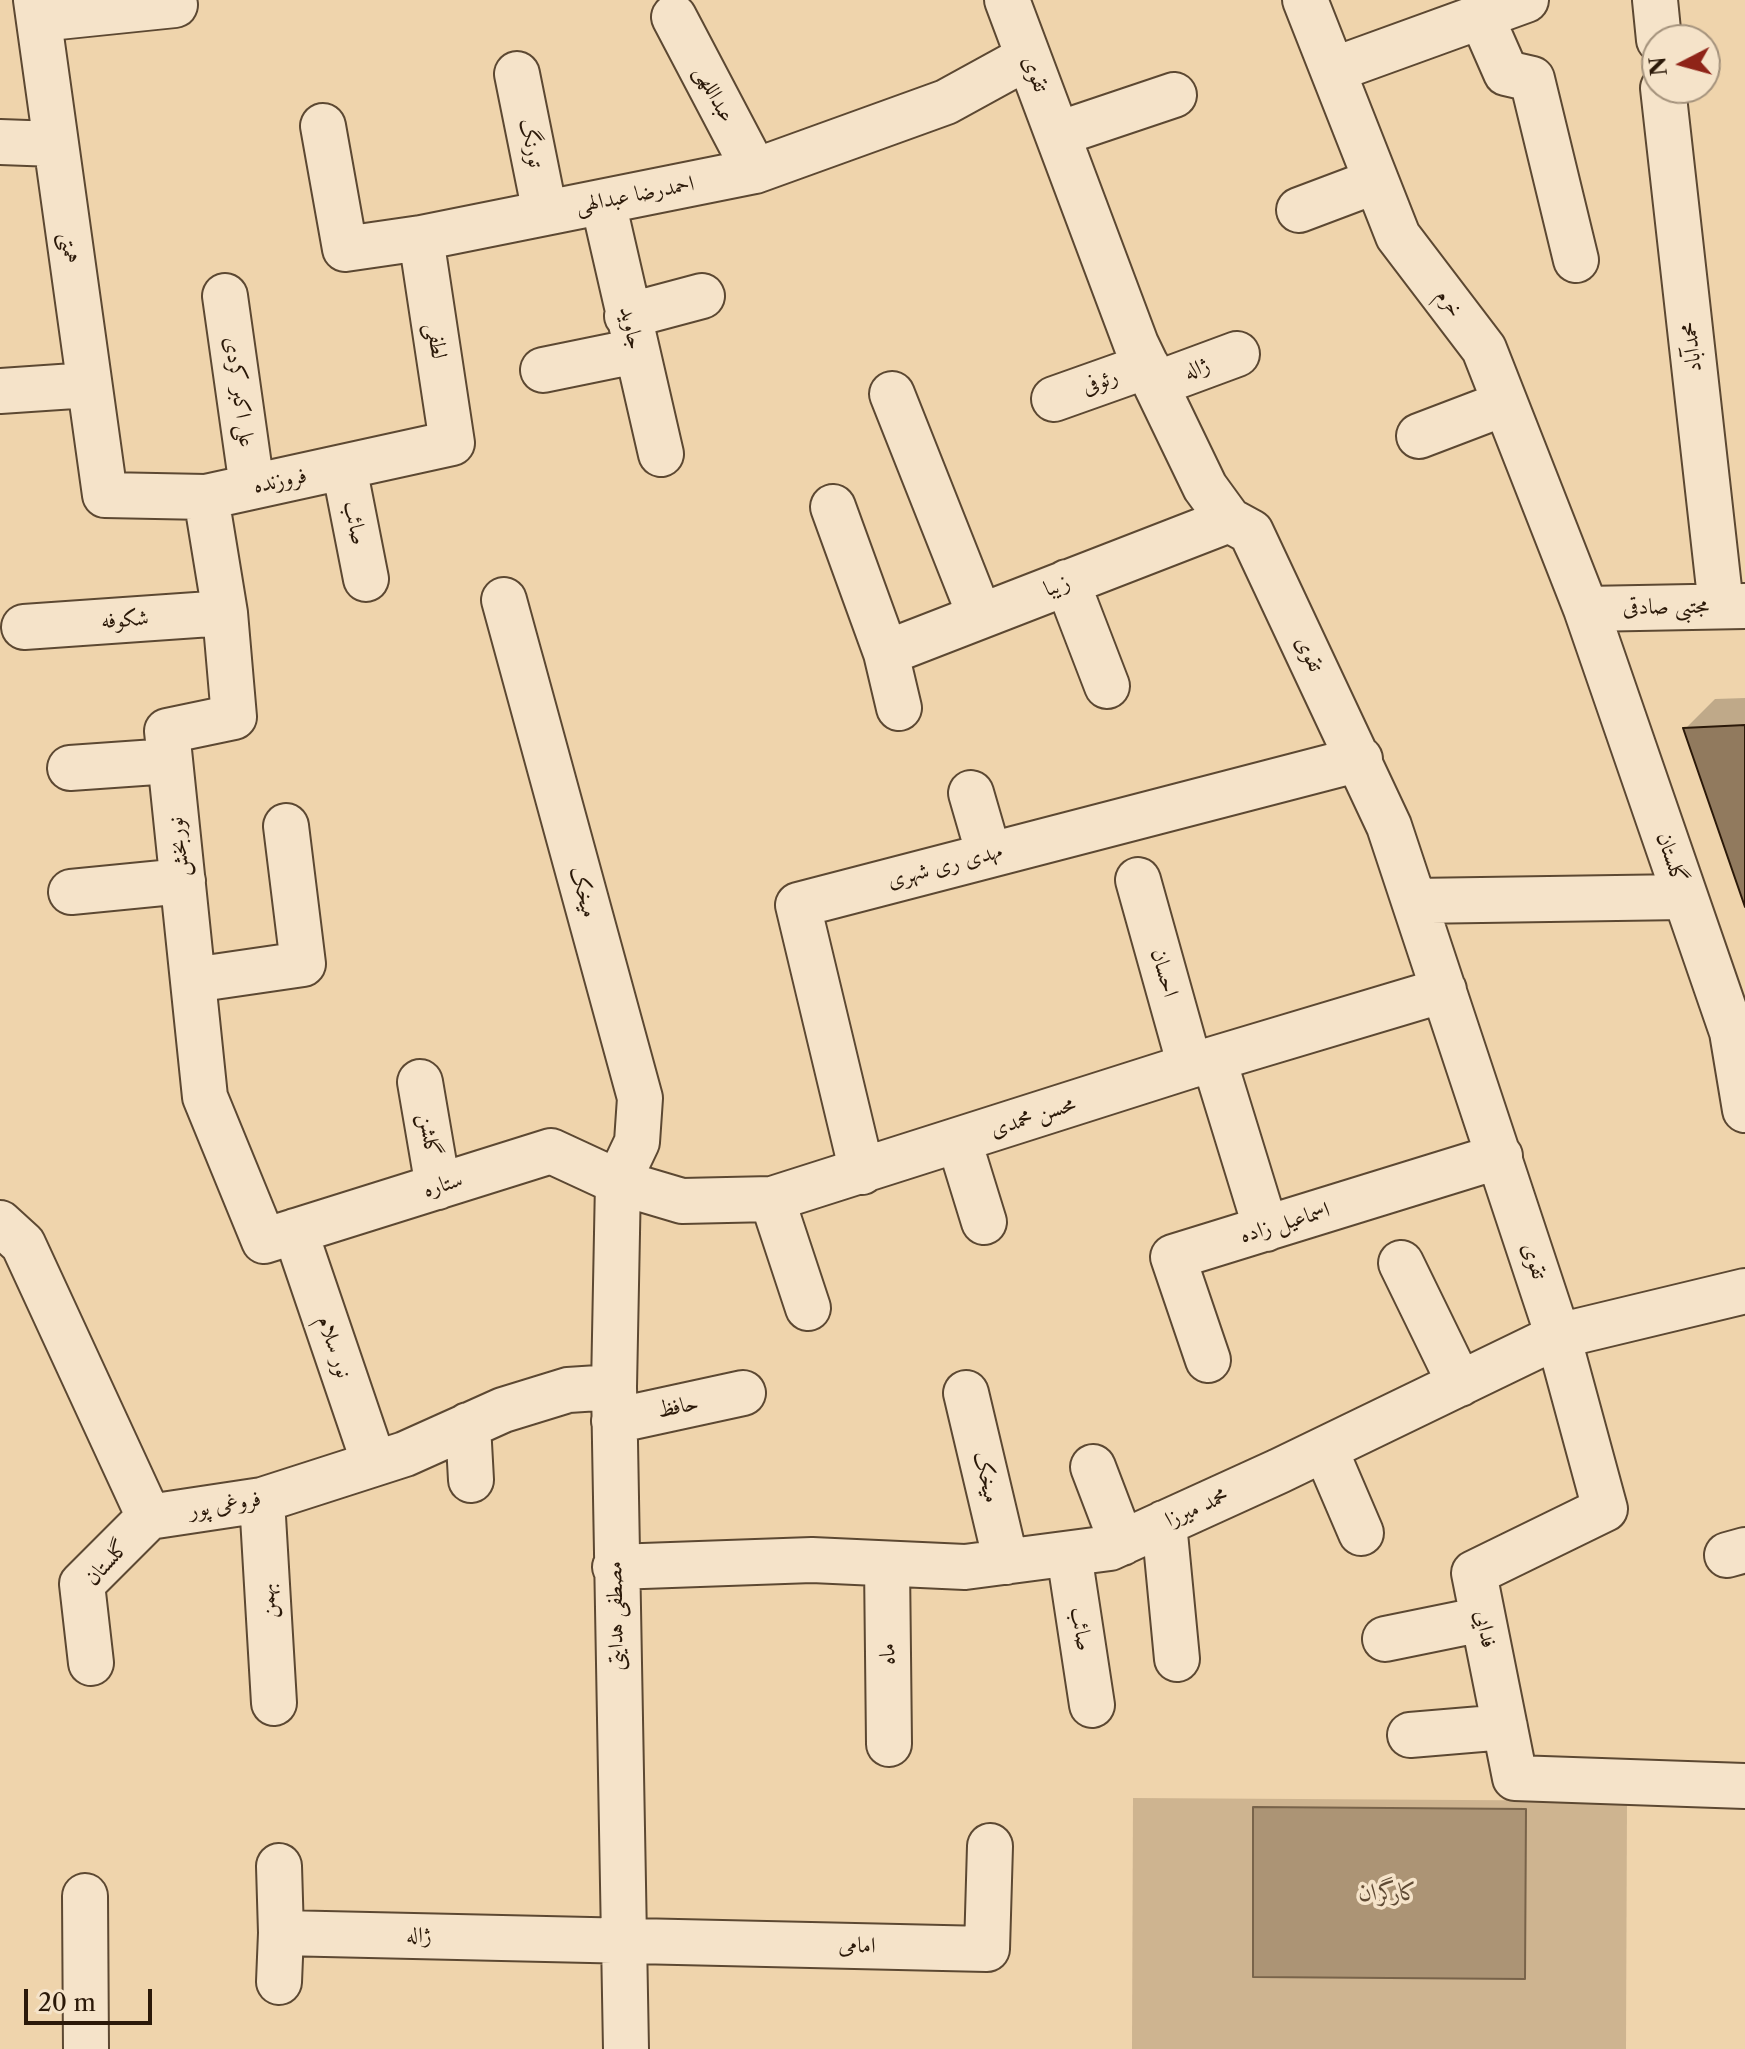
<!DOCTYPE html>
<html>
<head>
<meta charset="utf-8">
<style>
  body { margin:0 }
  #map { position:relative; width:1745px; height:2049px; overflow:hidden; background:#efd4ac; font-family:"Libre Caslon Text",serif }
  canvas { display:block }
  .north { position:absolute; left:1641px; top:24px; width:80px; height:80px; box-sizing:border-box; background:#f5e3c9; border:2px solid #a4927c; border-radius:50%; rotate:264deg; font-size:22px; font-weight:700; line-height:32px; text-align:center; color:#2b1909 }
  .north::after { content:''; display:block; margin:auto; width:28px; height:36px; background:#8f2418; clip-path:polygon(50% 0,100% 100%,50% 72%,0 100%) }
  .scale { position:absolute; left:24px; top:1989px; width:128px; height:36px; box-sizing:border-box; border:4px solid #2b1909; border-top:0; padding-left:10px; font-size:24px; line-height:28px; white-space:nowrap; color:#2b1909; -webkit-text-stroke:6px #f5e3c9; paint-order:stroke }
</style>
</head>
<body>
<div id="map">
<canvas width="1745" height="2049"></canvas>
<div class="north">N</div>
<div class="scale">20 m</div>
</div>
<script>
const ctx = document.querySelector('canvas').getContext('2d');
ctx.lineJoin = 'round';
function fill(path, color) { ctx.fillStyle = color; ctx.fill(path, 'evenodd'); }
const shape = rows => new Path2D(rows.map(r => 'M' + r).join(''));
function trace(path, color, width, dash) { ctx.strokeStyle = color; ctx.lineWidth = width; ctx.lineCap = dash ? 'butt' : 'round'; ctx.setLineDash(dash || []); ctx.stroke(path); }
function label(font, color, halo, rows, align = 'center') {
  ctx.font = font + ' "Libre Caslon Text",Amiri,serif'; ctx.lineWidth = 7; ctx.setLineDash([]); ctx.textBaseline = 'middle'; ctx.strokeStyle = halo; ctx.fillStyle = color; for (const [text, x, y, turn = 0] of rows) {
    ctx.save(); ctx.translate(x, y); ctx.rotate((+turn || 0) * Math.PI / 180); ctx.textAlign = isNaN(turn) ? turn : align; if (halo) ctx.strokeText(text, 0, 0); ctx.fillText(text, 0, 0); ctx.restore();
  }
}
fill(shape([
  [1133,1798,1627,1801,1626,2049,1132,2049]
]), '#ceb490');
const water = shape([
  [1253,1807,1526,1809,1525,1979,1253,1977,1253,1807]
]);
fill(water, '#ac9475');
trace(water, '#78634a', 2);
fill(shape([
  [1745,698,1745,901,1685,729,1715,699]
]), '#0003');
const building = shape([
  [1745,725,1745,907,1683,728,1745,725]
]);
fill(building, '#917a5e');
trace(building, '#2b1909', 2);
const minor = shape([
  [36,0,105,495,206,497,452,443,421,238],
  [1007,0,1136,344,1205,487,1229,520,1251,532,1389,826,1558,1336,1605,1509,1474,1573,1515,1778,1745,1786],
  [1305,0,1398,236,1484,349,1586,609,1732,1032,1745,1110],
  [1655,0,1659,40],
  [1481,16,1506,73,1532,79,1576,260],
  [674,17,755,171],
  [39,19,175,5],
  [1333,70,1526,0],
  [517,74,545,213],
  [1663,88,1721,606],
  [323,126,345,249,421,238,755,171,946,102,1028,57],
  [1058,134,1174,95],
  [0,142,55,144],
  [603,202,661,454],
  [1299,210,1376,181],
  [225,296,252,487],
  [627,316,702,296],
  [543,370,636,351],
  [1156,384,1237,354],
  [0,391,89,385],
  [892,394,980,616],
  [1054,399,1147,366],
  [1419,436,1503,404],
  [344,467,366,579],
  [206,497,225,613,234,717,167,731,205,1097,264,1241,551,1151,618,1182,682,1201,772,1199,1190,1066,1444,990],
  [833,507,886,653,899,708],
  [1067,582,1107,686],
  [504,600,640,1098,637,1142,618,1182,614,1387,626,2049],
  [1586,609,1745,606],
  [24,627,225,613],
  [886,653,1229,520],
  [70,768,170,761],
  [971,793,989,855],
  [1138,880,1190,1066],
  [71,892,183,881],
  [1414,901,1684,897],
  [193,980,303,964,286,826],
  [1214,1060,1266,1229],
  [420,1082,438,1187],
  [959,1141,984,1222],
  [862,1172,798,905,1360,759],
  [772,1199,808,1308],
  [0,1223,23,1244,149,1517,262,1500,405,1454,503,1410,568,1390,614,1387],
  [295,1231,374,1463],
  [1401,1263,1460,1384],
  [1208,1360,1173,1257,1500,1156],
  [966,1393,1006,1562],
  [614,1421,743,1393],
  [468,1425,471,1480],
  [1325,1449,1361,1533],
  [1093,1467,1122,1543],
  [262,1500,274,1703],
  [1164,1523,1177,1659],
  [1069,1554,1092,1705],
  [1727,1555,1745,1550],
  [887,1564,889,1744],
  [615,1567,812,1560,965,1567,1110,1548,1279,1471,1558,1336,1745,1291],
  [1385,1639,1483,1619],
  [91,1663,82,1584,149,1517],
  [1410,1735,1505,1727],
  [279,1866,281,1933,987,1949,990,1846],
  [85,1896,86,2049],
  [279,1982,281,1933]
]);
trace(minor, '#5c4832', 48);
trace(minor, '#f5e3c9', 44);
label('22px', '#2b1909', '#f5e3c9', [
  ["تقوی",1035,74,69],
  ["عبداللهی",714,94,62],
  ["تورنگ",531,143,78],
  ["احمدرضا عبدالهی",635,195,-11],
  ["همتی",69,248,82],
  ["خرم",1449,303,53],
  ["جاوید",631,328,77],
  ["لطفی",436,341,81],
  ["محمدآباد",1692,347,-96],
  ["ژاله",1197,369,-21],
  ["رئوفی",1100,382,-20],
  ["علی اکبر کردی",239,392,82],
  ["فروزنده",280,481,-12],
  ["صائب",355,523,79],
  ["زیبا",1057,586,-21],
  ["مجتبی صادقی",1666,607,-1],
  ["شکوفه",125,620,-4],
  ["تقوی",1309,654,64],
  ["نوربخش",179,847,-96],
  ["گلستان",1671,858,71],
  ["مهدی ری شهری",945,866,-15],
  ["میخک",583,892,75],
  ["احسان",1164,973,74],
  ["محسن محمدی",1033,1117,-18],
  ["گلشن",429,1135,81],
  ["ستاره",443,1185,-17],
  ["اسماعیل زاده",1285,1223,-17],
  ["تقوی",1534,1261,72],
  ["نور سلام",334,1347,71],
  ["حافظ",678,1407,-12],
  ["میخک",986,1477,77],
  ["فروغی پور",225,1505,-10],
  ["محمد میرزا",1197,1508,-24],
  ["گلستان",107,1563,-48],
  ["بهمن",268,1601,-93],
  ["مصطفی هدایتی",616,1616,-91],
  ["صائب",1081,1629,81],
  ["فدایی",1485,1629,79],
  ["ماه",888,1654,-91],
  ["ژاله",419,1936,1],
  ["امامی",857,1946,1]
]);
label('italic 24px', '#5f4a34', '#f5e3c9', [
  ["کارگران",1389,1893]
]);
</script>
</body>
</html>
